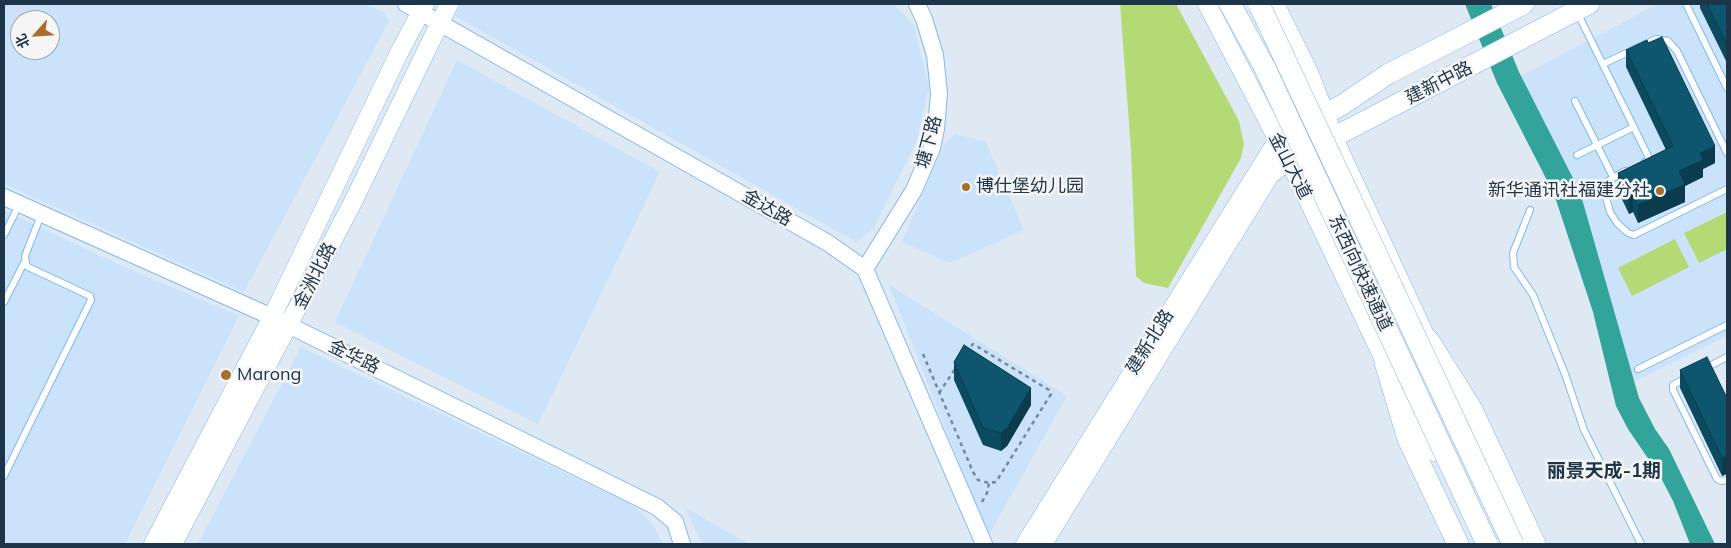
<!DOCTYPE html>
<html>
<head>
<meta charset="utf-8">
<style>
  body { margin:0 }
  #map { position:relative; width:1731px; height:548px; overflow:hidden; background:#dee9f4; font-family:Mulish,"Noto Sans SC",sans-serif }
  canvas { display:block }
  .frame { position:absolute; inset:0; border:5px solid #1d3549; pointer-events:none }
  .north { position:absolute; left:10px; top:10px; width:50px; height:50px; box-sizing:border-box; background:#f5f5f5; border:1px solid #9fa8b0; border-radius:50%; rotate:244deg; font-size:14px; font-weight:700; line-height:20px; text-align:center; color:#1d3549 }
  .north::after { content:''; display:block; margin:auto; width:18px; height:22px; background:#a76e2d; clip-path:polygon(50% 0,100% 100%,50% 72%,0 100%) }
</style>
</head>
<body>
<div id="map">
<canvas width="1731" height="548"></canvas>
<div class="frame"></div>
<div class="north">北</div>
</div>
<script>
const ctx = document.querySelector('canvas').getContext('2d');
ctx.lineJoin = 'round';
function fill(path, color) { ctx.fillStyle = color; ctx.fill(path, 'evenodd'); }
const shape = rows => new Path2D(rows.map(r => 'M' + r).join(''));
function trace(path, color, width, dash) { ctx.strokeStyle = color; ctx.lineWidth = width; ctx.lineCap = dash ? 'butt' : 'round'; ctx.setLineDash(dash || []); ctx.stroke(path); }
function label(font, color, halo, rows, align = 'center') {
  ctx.font = font + ' Mulish,"Noto Sans SC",sans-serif'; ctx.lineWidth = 5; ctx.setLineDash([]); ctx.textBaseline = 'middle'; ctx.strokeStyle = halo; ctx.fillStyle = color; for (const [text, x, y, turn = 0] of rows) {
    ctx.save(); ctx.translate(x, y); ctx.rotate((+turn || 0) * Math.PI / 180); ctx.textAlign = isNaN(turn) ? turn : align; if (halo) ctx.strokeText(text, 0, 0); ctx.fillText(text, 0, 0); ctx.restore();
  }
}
fill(shape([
  [4,4,365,4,385,13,389,21,244,292,4,184],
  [20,20,50,20,50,50,20,50],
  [461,4,894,4,914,26,929,87,917,140,874,228,856,242,455,16],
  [1658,4,1727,4,1727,336,1631,383,1519,77],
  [457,60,660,172,538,424,335,322],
  [956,134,986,142,1024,230,950,263,902,242,944,144],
  [4,210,120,265,239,316,125,544,4,544],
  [889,285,1067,396,988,537],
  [301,347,634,506,654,526,663,544,198,544],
  [685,507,731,534,749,544,702,544]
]), '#cae3fb');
fill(shape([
  [1120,4,1176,4,1239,121,1244,144,1241,158,1168,288,1144,283,1136,276,1131,150],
  [1727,212,1727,249,1699,263,1684,233],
  [1675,239,1689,267,1632,296,1618,268]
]), '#b4da75');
fill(shape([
  [1465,4,1491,4,1519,72,1580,192,1639,398,1655,429,1669,449,1715,544,1690,544,1673,501,1660,476,1628,429,1616,406,1593,312,1554,194,1497,83]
]), '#33a49a');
const service = shape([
  [1686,4,1727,88],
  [1578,14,1650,160,1645,162],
  [1603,64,1656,39,1668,41,1677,51,1727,153],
  [1575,101,1613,177],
  [1577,155,1634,127],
  [1625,171,1608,181,1605,194,1610,212,1617,223,1628,233,1634,235,1727,189],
  [1530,210,1513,253,1514,267,1533,295,1565,374,1584,430,1641,544],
  [4,235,19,205],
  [4,302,25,261],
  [1638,369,1727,325],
  [1704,369,1727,357],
  [1686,378,1673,385,1673,390,1717,479,1721,481,1727,480],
  [4,476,91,300,90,296,28,267,26,264,25,256,41,215]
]);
const tertiary = shape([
  [406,4,828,243,865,269,984,544],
  [4,197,272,317,657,507,675,522,682,544],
  [865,269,914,190,932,148,936,129,939,93,935,55,924,19,917,4]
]);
const secondary = shape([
  [1207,4,1295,173,1385,362,1433,452],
  [1275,4,1309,72,1338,147,1434,354],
  [153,544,272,317,400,51,425,4],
  [173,544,352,204,449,4],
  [1025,544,1277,141],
  [1043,544,1270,175,1288,161]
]);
const primary = shape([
  [1277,141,1342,105,1388,74,1524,4],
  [1288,161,1589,4]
]);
const trunk = shape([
  [1429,341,1471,408,1535,544],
  [1385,362,1408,439,1458,544]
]);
trace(service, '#7fb9ec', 8);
trace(tertiary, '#7fb9ec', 18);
trace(secondary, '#7fb9ec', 19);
trace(primary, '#7fb9ec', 21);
trace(trunk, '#7fb9ec', 22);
trace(shape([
  [923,354,973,472,978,480,989,483,996,482,1051,394,1049,390,973,344,968,350],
  [939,393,955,369],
  [982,502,987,493,989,483]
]), '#778898', 2.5, [4, 4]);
trace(service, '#fff', 6);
trace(tertiary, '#fff', 16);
trace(secondary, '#fff', 18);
trace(primary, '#fff', 20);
trace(trunk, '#fff', 21);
const trunkBridge = shape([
  [1230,4,1265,68,1487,544],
  [1259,4,1513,544]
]);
trace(trunkBridge, '#7fb9ec', 22, []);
trace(trunkBridge, '#fff', 21);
fill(shape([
  [1700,4,1727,4,1727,63,1700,8],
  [1626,50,1715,163,1703,169,1703,177,1685,186,1685,202,1638,223,1633,212,1629,214,1618,191,1618,173,1666,150,1626,67],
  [954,362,1031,405,1007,446,1001,451,983,445,954,380],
  [1680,370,1727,398,1722,476,1680,388]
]), '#0c4a5f');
fill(shape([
  [1715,146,1715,163,1703,169,1703,177,1685,186,1685,202,1638,223,1638,205,1700,153],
  [1633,195,1633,212,1629,214,1629,196],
  [1031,388,1031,405,1007,446,1001,451,1001,433],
  [1727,456,1727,474,1722,476,1722,458]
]), '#0a3c4d');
const building = shape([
  [1707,4,1727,4,1727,45,1707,4],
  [1662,37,1715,146,1700,153,1703,160,1679,171,1685,184,1638,205,1633,195,1629,196,1618,173,1673,146,1626,50,1647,40,1648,43,1662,37],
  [964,345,1031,388,1007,428,1001,433,983,428,954,362,964,345],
  [1707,357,1727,398,1727,456,1722,458,1680,370,1707,357]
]);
fill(building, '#0e566e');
trace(building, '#0a3c4d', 1);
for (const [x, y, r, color] of [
  [966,187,5,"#a76e2d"],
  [1660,191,5,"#a76e2d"],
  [226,375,6,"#a76e2d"]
]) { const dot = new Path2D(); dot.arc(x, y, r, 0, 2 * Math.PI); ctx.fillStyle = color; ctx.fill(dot); trace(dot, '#f5f5f5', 2); }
label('18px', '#1d3549', '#f5f5f5', [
  ["建新中路",1439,83,-27],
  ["塘下路",929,142,-75],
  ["金山大道",1290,166,63],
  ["金达路",767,208,30],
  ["东西向快速通道",1360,273,65],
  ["金洲北路",315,276,-63],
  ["建新北路",1150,342,-58],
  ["金华路",354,357,26]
]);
label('18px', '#1d3549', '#f5f5f5', [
  ["博仕堡幼儿园",976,187],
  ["新华通讯社福建分社",1650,191,"right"],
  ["Marong",237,375]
], 'left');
label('bold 19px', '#1d3549', '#f5f5f5', [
  ["丽景天成-1期",1604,471]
]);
</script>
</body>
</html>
